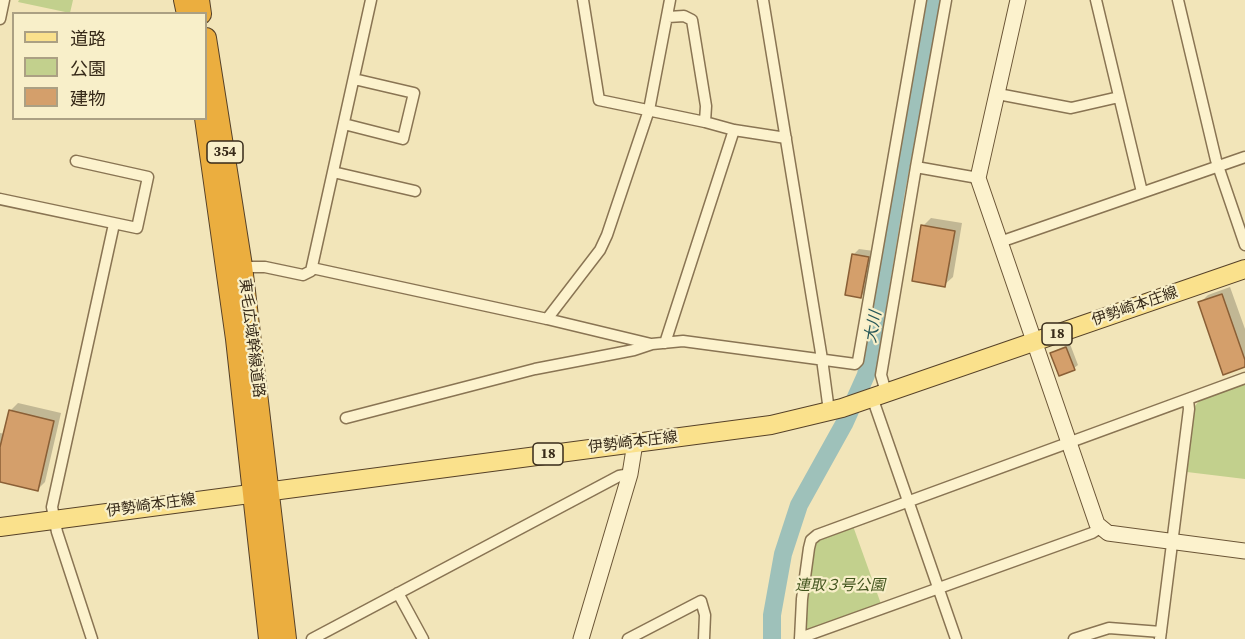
<!DOCTYPE html>
<html>
<head>
<meta charset="utf-8">
<style>
  body { margin:0 }
  #map { position:relative; width:1245px; height:639px; overflow:hidden; background:#f2e5b9; font-family:"Source Serif 4","Noto Sans JP",serif }
  canvas { display:block }
  .legend { position:absolute; left:12px; top:12px; width:195px; height:108px; box-sizing:border-box; background:#f8efc9; border:2px solid #aba083; margin:0; padding:8px 10px; list-style:none; font-size:18px; color:#372a19 }
  .legend li { display:flex; align-items:center; gap:12px; height:30px }
  .legend b { width:30px; border:2px solid #aba083 }
</style>
</head>
<body>
<div id="map">
<canvas width="1245" height="639"></canvas>
<ul class="legend">
<li><b style="height:8px;background:#fae18c"></b>道路</li>
<li><b style="height:16px;background:#c2d08d"></b>公園</li>
<li><b style="height:16px;background:#d49f6b"></b>建物</li>
</ul>
</div>
<script>
const ctx = document.querySelector('canvas').getContext('2d');
ctx.lineJoin = 'round';
function fill(path, color) { ctx.fillStyle = color; ctx.fill(path, 'evenodd'); }
const shape = rows => new Path2D(rows.map(r => 'M' + r).join(''));
function trace(path, color, width, dash) { ctx.strokeStyle = color; ctx.lineWidth = width; ctx.lineCap = dash ? 'butt' : 'round'; ctx.setLineDash(dash || []); ctx.stroke(path); }
function label(font, color, halo, rows, align = 'center') {
  ctx.font = font + ' "Source Serif 4","Noto Sans JP",serif'; ctx.lineWidth = 4.5; ctx.setLineDash([]); ctx.textBaseline = 'middle'; ctx.strokeStyle = halo; ctx.fillStyle = color; for (const [text, x, y, turn = 0] of rows) {
    ctx.save(); ctx.translate(x, y); ctx.rotate((+turn || 0) * Math.PI / 180); ctx.textAlign = isNaN(turn) ? turn : align; if (halo) ctx.strokeText(text, 0, 0); ctx.fillText(text, 0, 0); ctx.restore();
  }
}
fill(shape([
  [19,0,73,0,70,13,18,2],
  [1245,384,1245,479,1187,472,1195,406,1199,401],
  [853,526,881,604,807,631,805,626,807,589,815,543,818,538]
]), '#c2d08d');
fill(shape([
  [931,218,962,223,953,277,944,285,923,226],
  [859,249,874,251,867,290,861,296,853,255],
  [1230,287,1245,329,1245,365,1200,303,1208,295],
  [1070,344,1078,365,1074,368,1052,353,1056,350],
  [18,403,61,413,45,482,37,490,0,480,0,433,5,434,10,411]
]), '#0003');
trace(shape([
  [772,639,772,615,783,554,799,505,844,424,866,375,896,191,932,0]
]), '#9ec1ba', 18);
const building = shape([
  [921,225,955,231,945,287,912,281,921,225],
  [852,254,869,257,861,298,845,295,852,254],
  [1222,294,1245,360,1245,367,1223,375,1198,302,1222,294],
  [1066,347,1075,370,1059,376,1050,353,1066,347],
  [9,410,54,421,38,491,0,482,0,447,9,410]
]);
fill(building, '#d49f6b');
trace(building, '#8a5f36', 1.5);
const street = shape([
  [583,0,599,100,705,122,734,130,786,138],
  [763,0,822,359,829,411],
  [946,0,916,167,978,178],
  [1096,0,1142,192],
  [1178,0,1216,160,1245,245],
  [668,17,684,16,692,20,706,106,705,122],
  [0,19,4,0],
  [998,94,1071,108,1119,97],
  [344,124,403,139,414,93,354,79],
  [333,172,415,191],
  [0,199,137,228,148,177,76,161],
  [1000,242,1245,157],
  [238,267,265,267,303,275,311,271,371,0],
  [312,268,547,319,651,344],
  [547,319,600,250,607,235,649,110,670,0],
  [665,343,734,130],
  [886,392,881,375,916,167],
  [872,397,956,639],
  [346,418,535,369,634,350,652,344,683,341,855,364,858,361,921,0],
  [398,593,423,639],
  [800,638,1092,533,1100,528],
  [92,639,57,532,52,507,114,224],
  [312,639,619,476,630,474],
  [628,639,701,601,705,615,704,639],
  [800,639,802,599,809,548,811,540,817,535,1245,378],
  [1074,639,1109,628,1161,632],
  [1160,639,1189,409,1188,400]
]);
const secondary = shape([
  [1018,0,978,178,1097,524,1108,533,1245,551],
  [581,639,630,474,635,443]
]);
const primary = shape([
  [0,527,771,425,842,408,1245,269]
]);
const highway = shape([
  [184,0,187,14],
  [199,0,201,14],
  [206,38,242,266,286,639],
  [205,118,236,339,269,639]
]);
trace(street, '#897453', 13);
trace(secondary, '#6b5536', 17);
trace(primary, '#564128', 20);
trace(highway, '#564128', 22);
trace(street, '#fcf2cd', 10);
trace(secondary, '#fcf2cd', 15);
trace(primary, '#fae18c', 18);
trace(highway, '#ebae3f', 20);
for (const [x, y, w] of [
  [225,152,36],
  [1057,334,30],
  [548,454,30]
]) { const box = new Path2D(); box.roundRect(x - w / 2, y - 11, w, 22, 4.5); ctx.fillStyle = '#f8efc9'; ctx.fill(box); trace(box, '#372a19', 1.5); }
label('bold 14px', '#372a19', null, [
  ["354",225,152],
  ["18",1057,334],
  ["18",548,454]
]);
label('15px', '#372a19', '#f8efc9', [
  ["伊勢崎本庄線",1135,307,-19],
  ["東毛広域幹線道路",251,338,83],
  ["伊勢崎本庄線",633,443,-7],
  ["伊勢崎本庄線",151,506,-8]
]);
label('italic 15px', '#42551e', '#f8efc9', [
  ["連取３号公園",840,586]
]);
label('italic 16px', '#275758', '#f8efc9', [
  ["大川",874,327,-80]
]);
</script>
</body>
</html>
